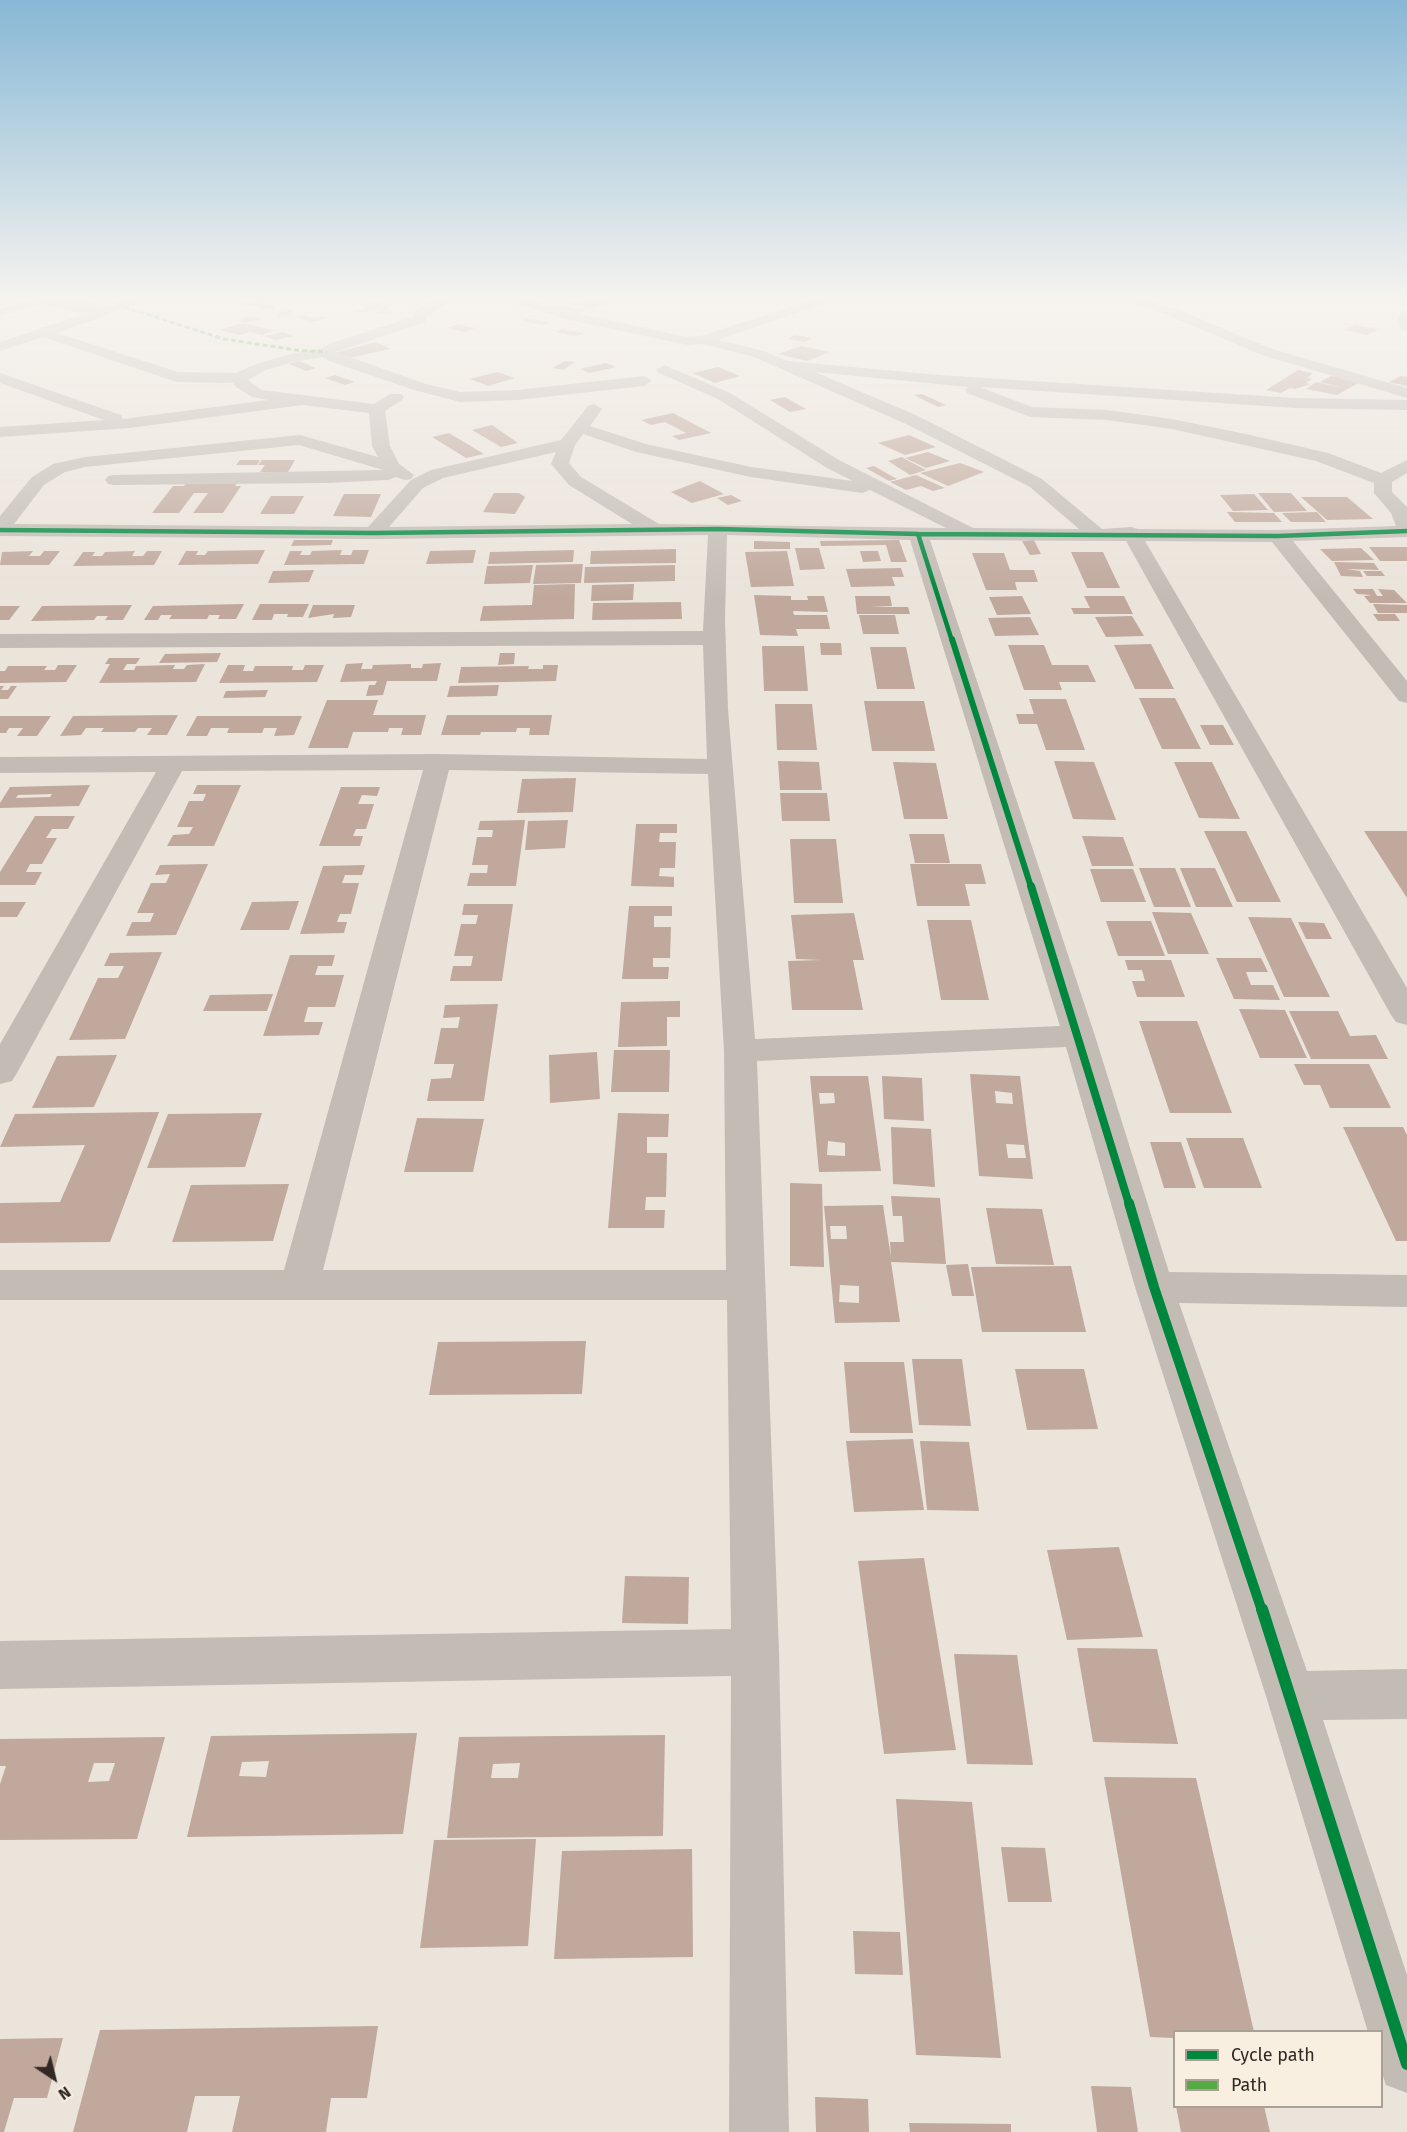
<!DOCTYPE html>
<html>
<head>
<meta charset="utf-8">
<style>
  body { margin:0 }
  #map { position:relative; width:1407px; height:2132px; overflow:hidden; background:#ebe4db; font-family:"Fira Sans",sans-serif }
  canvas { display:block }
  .legend { position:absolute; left:1173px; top:2030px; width:210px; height:78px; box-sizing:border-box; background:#f9efe1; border:2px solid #aaa095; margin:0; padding:8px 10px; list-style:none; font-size:18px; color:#332924 }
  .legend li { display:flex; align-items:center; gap:12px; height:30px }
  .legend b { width:30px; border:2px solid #aaa095 }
  .north { position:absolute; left:24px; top:2048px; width:60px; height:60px; -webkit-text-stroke:4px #f9efe1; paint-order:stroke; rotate:145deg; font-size:16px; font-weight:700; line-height:24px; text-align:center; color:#332924 }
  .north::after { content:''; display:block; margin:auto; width:21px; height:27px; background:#332924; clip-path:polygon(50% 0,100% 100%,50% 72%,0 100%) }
</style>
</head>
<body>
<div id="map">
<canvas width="1407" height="2132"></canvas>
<ul class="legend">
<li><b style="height:8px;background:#00873e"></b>Cycle path</li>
<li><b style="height:8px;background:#54ab44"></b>Path</li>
</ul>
<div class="north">N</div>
</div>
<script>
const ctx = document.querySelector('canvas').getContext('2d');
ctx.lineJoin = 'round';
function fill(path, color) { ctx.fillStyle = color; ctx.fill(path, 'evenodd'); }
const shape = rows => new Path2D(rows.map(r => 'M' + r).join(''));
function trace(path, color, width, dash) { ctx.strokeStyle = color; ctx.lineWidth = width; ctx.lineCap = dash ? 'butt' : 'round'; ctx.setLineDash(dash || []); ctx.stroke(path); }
fill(shape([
  [48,298,72,298,107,306,85,314,33,303],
  [251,298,263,298,272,302,262,304,275,305,274,309,260,309,261,304,260,303,257,303,260,305,254,306,240,304,255,301],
  [591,298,622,298,623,299,589,309,571,304],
  [26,302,38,305,0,316,0,309],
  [371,303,392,304,385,311,394,312,389,315,376,313,382,310,365,312,355,311,365,309],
  [562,305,576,308,589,310,578,314,553,308],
  [282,310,293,310,286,317,275,317],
  [305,315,312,318,323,316,328,318,310,323,297,317],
  [249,316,262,319,246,323,238,321,243,320,239,319],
  [528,318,550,322,543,325,522,321],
  [243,323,268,329,274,331,262,335,250,332,239,335,219,330],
  [458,324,475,328,465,332,447,328],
  [1355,325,1378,329,1367,335,1345,330],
  [562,329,584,333,577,336,555,332],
  [283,332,294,336,275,340,264,336],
  [794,335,812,338,805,342,787,339],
  [376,342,391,349,348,358,334,353],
  [801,346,830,352,807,361,778,354],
  [299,361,316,368,306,371,289,364],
  [565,361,575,362,563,370,552,368],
  [606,363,616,367,590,373,580,369],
  [718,367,740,376,715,383,693,373],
  [1298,370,1313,373,1307,378,1312,379,1306,383,1311,384,1295,389,1290,388,1281,393,1266,390],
  [497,372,515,378,488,386,470,379],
  [335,375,355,382,345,385,325,378],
  [1331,376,1360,382,1337,395,1306,389,1316,382,1343,388,1320,382],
  [1401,376,1407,377,1407,386,1389,382],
  [922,394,946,405,938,407,914,395],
  [785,397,806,409,790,412,770,400],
  [673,413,711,433,679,440,672,436,686,433,665,422,651,425,641,420],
  [492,425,518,443,501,447,472,430],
  [449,433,484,454,466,458,432,437],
  [909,435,936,447,905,455,878,443],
  [928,452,950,461,926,468,905,458],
  [902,457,905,459,926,470,910,475,888,461],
  [240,460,260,460,257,465,236,465],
  [262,460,295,460,288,472,260,472,265,465,258,465],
  [960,463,984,472,948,486,920,473],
  [874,466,897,479,889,481,866,468],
  [916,475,945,488,933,491,921,486,906,490,890,482],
  [700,481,724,494,692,503,671,492],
  [187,482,238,482,235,486,241,486,223,513,193,513,208,493,194,493,179,513,152,513,173,486,184,486],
  [494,493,519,493,525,497,515,514,483,512],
  [1258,493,1291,493,1307,511,1274,512],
  [344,494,381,494,371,517,333,516],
  [1254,494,1268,510,1233,511,1220,495],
  [731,495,742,501,728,505,717,498],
  [271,496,304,496,294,514,260,514],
  [1301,497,1347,497,1373,519,1327,520],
  [1227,512,1274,513,1282,522,1235,522],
  [1317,512,1326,522,1291,522,1282,513],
  [294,540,333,540,331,545,291,546],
  [899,540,907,562,891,562,886,545,821,546,820,541],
  [1034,540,1041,554,1030,555,1022,541],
  [754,541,790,542,790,549,754,549],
  [1369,547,1407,547,1407,561,1380,561],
  [795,548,819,548,825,569,800,570],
  [1361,548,1374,560,1332,561,1320,549],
  [676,549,676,563,590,564,591,551],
  [265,550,258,564,178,565,186,551,198,551,196,555,205,555,208,551],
  [342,550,340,555,351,555,353,550,369,550,364,564,284,565,290,551,302,551,300,555,310,555,312,551],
  [476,550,473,563,426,564,430,551],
  [574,550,573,562,488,564,490,552],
  [33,551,29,556,40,556,44,551,60,551,49,565,0,565,2,552],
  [135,551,132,556,143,556,147,551,162,551,154,565,73,566,83,552,95,552,92,556,102,556,105,552],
  [787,551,794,586,751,587,745,552],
  [860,551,878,551,881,561,863,562],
  [1071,552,1103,552,1120,588,1087,588],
  [972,553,1004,553,1010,570,1034,570,1038,582,1015,582,1017,590,986,590],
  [1334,562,1374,563,1379,570,1346,569,1360,571,1363,577,1341,576],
  [583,564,581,583,533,584,536,565],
  [533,565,530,583,484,584,487,566],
  [675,565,675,581,584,583,585,567],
  [901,568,904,577,892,577,895,586,851,587,846,569],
  [314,570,309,582,268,583,273,571],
  [1363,571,1381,571,1385,576,1367,576],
  [575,584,574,619,480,621,483,606,532,605,534,585],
  [634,584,633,600,591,601,592,585],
  [1353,589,1373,589,1377,596,1383,596,1378,589,1394,590,1407,603,1370,603,1364,596,1372,595,1357,594],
  [754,595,791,596,791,600,808,600,807,596,824,596,828,612,793,611,794,615,827,615,830,629,796,629,798,636,760,635],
  [855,596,890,596,892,606,870,607,908,607,910,614,857,614],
  [1022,596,1031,614,997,615,989,597],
  [1084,596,1124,596,1133,614,1074,614,1071,608,1090,608],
  [681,602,682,619,592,620,593,603],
  [244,604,236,619,218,619,220,615,209,615,207,619,169,619,172,615,161,615,158,620,144,620,153,606],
  [260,604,309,604,303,617,287,617,288,614,274,614,272,620,252,620],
  [1373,604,1407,605,1407,613,1378,613],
  [132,605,123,620,105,620,108,616,97,616,94,620,31,621,42,606],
  [313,605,355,605,351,617,333,618,334,614,308,618],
  [0,606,20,606,9,620,0,620],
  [1373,614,1395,614,1400,621,1378,621],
  [859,615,895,615,899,634,863,634],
  [1132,616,1144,636,1106,637,1095,617],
  [1030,617,1039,635,995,636,988,618],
  [820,643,841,643,842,655,821,655],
  [1151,644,1174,689,1135,689,1114,645],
  [1008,645,1044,645,1052,665,1088,665,1096,682,1059,682,1062,690,1024,690],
  [762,646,804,646,808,691,764,691],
  [870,647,906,647,915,689,877,689],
  [221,653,217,662,159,663,165,654],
  [500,653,515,653,514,664,498,665],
  [109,658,140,658,136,664,127,664,123,670,134,670,136,666,175,665,173,669,184,669,187,665,205,664,196,682,99,683,110,664,105,664],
  [363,663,361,669,372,669,373,665,411,664,411,668,422,668,423,664,441,663,437,681,387,681,383,695,366,696,369,685,375,685,377,681,340,682,346,664],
  [58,665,77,665,66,682,0,683,0,671,5,671,8,666,47,666,44,670,55,670],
  [228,665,245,665,243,671,253,671,255,666,293,666,292,670,303,670,305,665,324,665,317,682,219,683],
  [543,665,558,665,556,681,458,683,461,667,529,666,528,669,543,669],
  [499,685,497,696,447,697,450,686],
  [0,686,4,686,1,690,8,690,11,686,17,686,8,699,0,699],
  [268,690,265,697,223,698,226,691],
  [1139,698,1175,698,1201,749,1162,749],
  [1029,699,1066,699,1085,750,1046,750,1037,724,1019,724,1016,714,1034,714],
  [327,700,378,700,373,715,426,715,421,735,401,735,403,728,389,728,388,732,353,732,348,748,308,748,321,715,334,715,321,715],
  [864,701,924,701,935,751,872,751],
  [775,704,812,704,817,750,777,750],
  [178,715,167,735,147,735,152,728,138,728,135,732,101,732,104,728,86,728,81,735,60,736,73,716],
  [447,715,552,715,549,735,529,735,530,728,517,728,516,732,481,732,480,735,441,735],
  [0,716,51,716,37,736,17,736,23,728,9,728,6,733,0,733],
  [197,716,302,716,294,735,274,736,277,728,264,728,262,733,227,733,229,728,211,728,207,736,186,736],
  [1200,725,1223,725,1234,745,1210,745],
  [778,761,819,762,822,790,780,790],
  [1054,761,1094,762,1116,820,1073,819],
  [893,762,936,763,948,819,904,819],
  [1174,762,1212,762,1240,819,1199,818],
  [576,778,573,812,517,813,522,779],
  [90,785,79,806,0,808,0,803,10,787],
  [52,794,50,797,16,798,18,795],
  [197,785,241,785,214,846,167,846,173,835,189,834,193,827,177,827,189,801,203,801,206,794,193,794],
  [341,787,380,787,377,796,362,795,358,804,374,804,366,829,356,829,353,836,363,836,360,846,319,846],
  [780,793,827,793,830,821,782,821],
  [35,816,75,816,68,829,52,829,46,838,57,838,42,864,30,864,26,872,42,872,35,885,0,885,0,872],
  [525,820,516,886,467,886,470,873,487,873,488,865,472,865,477,837,492,837,493,830,478,830,480,821],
  [568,820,565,848,525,850,528,821],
  [636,824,677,824,677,833,660,833,659,842,676,842,675,868,660,868,659,876,674,877,674,887,631,886],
  [1204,831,1246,831,1281,902,1237,902],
  [1364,831,1407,831,1407,898],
  [909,834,944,834,950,863,915,863],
  [1082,836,1123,837,1134,866,1092,866],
  [790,839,836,839,843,903,794,903],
  [208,864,176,935,126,936,132,922,150,922,154,913,137,913,151,883,166,883,170,874,155,875,160,865],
  [910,864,981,864,986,884,965,884,970,906,917,906],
  [365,865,362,875,345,875,342,883,359,883,351,914,340,914,337,922,347,922,344,933,300,934,323,866],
  [1139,868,1175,868,1191,907,1154,907],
  [1180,868,1215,868,1233,907,1196,907],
  [1090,869,1133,869,1146,902,1101,902],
  [299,901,289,930,240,930,252,902],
  [0,902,26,902,17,917,0,917],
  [464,904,513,904,502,981,450,981,453,966,471,966,473,956,454,956,461,924,476,924,478,915,462,915],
  [629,906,672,906,672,916,654,916,654,927,671,927,670,958,653,958,653,967,669,967,668,979,622,979],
  [1152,912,1191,913,1209,954,1168,954],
  [854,913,864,960,853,960,863,1010,792,1010,788,961,821,960,796,959,791,915],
  [1248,917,1291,918,1330,997,1284,997],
  [927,920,971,920,989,1000,941,1000],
  [1106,921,1151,921,1165,956,1118,956],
  [1298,922,1324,923,1332,939,1306,939],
  [162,952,125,1039,69,1040,98,978,118,978,124,966,104,966,110,953],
  [290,955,335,955,332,966,318,966,315,975,344,975,335,1007,308,1007,304,1022,323,1022,319,1035,263,1036],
  [1216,958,1261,958,1268,972,1246,972,1251,985,1273,985,1280,1000,1234,999],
  [1125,960,1171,960,1185,997,1137,997,1132,981,1145,981,1142,970,1128,970],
  [273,994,267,1011,203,1011,210,995],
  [680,1001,680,1017,667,1017,667,1046,618,1047,621,1002],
  [498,1004,484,1101,427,1101,431,1079,451,1078,454,1064,434,1064,441,1028,458,1028,460,1017,443,1018,445,1005],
  [1239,1009,1285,1010,1307,1058,1260,1058],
  [1289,1011,1338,1011,1350,1036,1376,1035,1388,1059,1311,1059],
  [1139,1021,1197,1021,1232,1113,1170,1113],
  [614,1050,670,1050,669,1092,611,1092],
  [597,1052,600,1099,550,1103,549,1055],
  [117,1055,94,1107,32,1108,57,1056],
  [1294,1064,1369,1064,1391,1108,1330,1108,1320,1085,1304,1085],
  [970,1074,1020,1076,1033,1179,979,1176],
  [995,1091,1012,1093,1013,1104,996,1103],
  [1006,1144,1024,1145,1026,1158,1008,1158],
  [810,1076,868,1076,881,1171,819,1172],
  [819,1093,834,1093,835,1103,820,1104],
  [828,1141,845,1143,845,1156,827,1155],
  [882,1076,922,1078,924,1121,884,1119],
  [159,1112,110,1242,0,1243,0,1203,60,1202,85,1145,0,1147,15,1114],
  [262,1113,245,1167,147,1168,168,1114],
  [618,1113,669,1114,668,1137,647,1137,647,1153,667,1153,666,1197,646,1197,645,1210,665,1210,664,1228,608,1228],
  [417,1118,484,1119,473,1172,404,1172],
  [891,1127,931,1129,935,1187,893,1184],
  [1343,1127,1403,1127,1407,1135,1407,1241,1396,1241],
  [1186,1138,1243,1138,1262,1188,1204,1188],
  [1150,1142,1181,1142,1196,1188,1164,1188],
  [790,1183,822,1184,824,1267,790,1266],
  [289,1184,273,1241,172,1242,191,1185],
  [891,1196,940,1198,946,1264,891,1262,900,1322,835,1323,824,1206,883,1205,891,1258,890,1242,904,1242,902,1216,893,1216],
  [830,1226,846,1226,847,1239,831,1239],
  [840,1285,859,1286,859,1303,839,1302],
  [986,1208,1042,1209,1054,1265,996,1264],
  [968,1264,974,1296,952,1296,946,1265],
  [1071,1266,1086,1332,982,1332,971,1267],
  [586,1341,582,1394,429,1395,438,1342],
  [912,1359,962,1359,971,1426,919,1425],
  [844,1362,904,1362,913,1433,850,1433],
  [1015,1369,1084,1369,1098,1429,1027,1430],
  [913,1439,924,1510,854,1512,846,1441],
  [920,1441,969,1442,979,1511,927,1510],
  [1119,1547,1143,1637,1067,1640,1047,1550],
  [924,1558,956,1750,884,1754,858,1561],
  [625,1576,689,1577,688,1624,622,1623],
  [1077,1648,1157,1649,1178,1744,1093,1742],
  [954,1654,1017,1655,1033,1765,967,1764],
  [417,1733,403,1834,187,1837,211,1736],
  [269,1761,266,1777,239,1776,242,1762],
  [665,1735,663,1836,447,1838,459,1737],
  [520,1763,518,1778,491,1778,493,1764],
  [165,1737,137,1839,0,1840,0,1784,6,1766,0,1766,0,1739],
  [94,1763,115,1763,109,1781,88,1782],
  [1104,1777,1196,1778,1254,2032,1174,2032,1174,2038,1150,2037],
  [896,1799,972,1802,1001,2058,916,2055],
  [536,1839,528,1946,420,1948,434,1840],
  [1001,1847,1045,1848,1052,1902,1008,1902],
  [692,1849,693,1957,554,1959,562,1851],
  [853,1931,900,1932,903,1975,855,1974],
  [378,2026,367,2098,331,2098,326,2132,232,2132,240,2096,195,2096,187,2132,73,2132,100,2030],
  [63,2038,47,2098,14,2098,4,2132,0,2132,0,2039],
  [1091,2086,1131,2087,1138,2132,1097,2132],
  [815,2097,868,2099,869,2132,816,2132],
  [1176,2106,1264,2106,1270,2132,1181,2132],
  [909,2123,1011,2124,1011,2132,910,2132]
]), '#c0a89c');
fill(shape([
  [132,298,153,298,57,333,178,372,236,373,256,364,291,354,323,348,331,343,413,317,416,310,440,298,457,298,428,315,425,322,336,352,426,384,460,392,517,390,644,376,652,381,644,386,517,400,460,402,414,390,329,361,324,357,293,362,266,370,248,380,262,390,374,404,390,394,402,394,404,397,402,400,385,411,390,446,399,464,414,475,411,479,405,480,396,477,388,480,327,483,114,485,108,484,105,480,108,476,114,475,383,470,299,445,85,467,65,472,44,485,14,524,368,527,411,480,431,470,561,440,588,406,594,404,602,409,590,426,646,444,751,467,853,481,827,468,718,399,659,373,656,370,664,365,730,393,839,460,973,528,1079,529,1030,487,906,424,754,357,702,344,687,345,570,320,500,298,523,298,572,312,687,337,701,336,818,298,839,298,718,340,764,351,787,361,939,375,1295,398,1407,400,1407,410,1295,408,980,387,1032,407,1107,410,1172,419,1246,434,1328,453,1381,473,1407,460,1407,473,1392,482,1392,492,1407,507,1407,537,1293,541,1407,681,1407,703,1399,701,1272,542,1145,541,1407,988,1407,1025,1396,1022,1391,1015,1126,541,930,540,1095,1036,1169,1272,1407,1275,1407,1307,1179,1303,1307,1671,1407,1669,1407,1719,1323,1720,1407,1975,1407,2093,1386,2085,1382,2073,1382,2032,1368,2032,1266,1696,1135,1287,1066,1047,757,1061,779,1652,789,2132,729,2132,731,1676,0,1689,0,1641,731,1629,727,1300,0,1300,0,1270,284,1270,423,770,182,771,17,1073,12,1081,0,1084,0,1044,156,772,0,773,0,757,438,754,707,759,703,645,0,648,0,634,703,631,708,535,373,539,0,536,0,516,32,477,53,464,85,457,300,435,378,457,372,446,369,413,302,405,130,428,0,437,0,427,104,420,0,383,0,373,121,415,123,419,268,400,252,397,236,387,233,383,177,382,43,337,0,351,0,342,132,298],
  [815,372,968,387,965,390,967,393,1030,417,1107,420,1172,429,1316,461,1374,483,1374,493,1391,513,1396,526,1278,530,1138,529,1131,527,1102,529,1042,479,918,416,815,372],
  [583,434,636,452,751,477,862,493,870,490,946,528,659,524,581,477,569,463,575,445,583,434],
  [556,452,551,464,569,485,632,524,389,527,423,488,443,478,556,452],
  [727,535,910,540,1060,1026,755,1039,728,709,725,620,727,535],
  [449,770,708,774,724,1051,726,1270,323,1270,449,770],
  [1116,298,1139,298,1177,309,1272,349,1407,388,1407,398,1262,355,1167,315,1116,298],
  [1407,310,1407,331,1402,330,1397,323,1402,311,1407,310]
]), '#c3bcb5');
trace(shape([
  [124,307,224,339,296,350,327,352]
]), '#54ab44', 3, [5, 3]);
trace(shape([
  [0,530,373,533,718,529,918,534,1278,536,1407,531],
  [918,534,952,641]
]), '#00873e', 4.5);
trace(shape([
  [952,639,1031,887]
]), '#00873e', 6);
trace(shape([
  [1031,886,1129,1204]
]), '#00873e', 8);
trace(shape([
  [1129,1203,1154,1287,1262,1611]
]), '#00873e', 10);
trace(shape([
  [1262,1609,1407,2064]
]), '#00873e', 12);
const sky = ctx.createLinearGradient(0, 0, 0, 597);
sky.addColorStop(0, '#87b8d6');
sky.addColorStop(0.5, '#f6f3ef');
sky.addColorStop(1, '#f6f3ef00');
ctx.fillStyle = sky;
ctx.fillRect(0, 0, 1407, 597);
</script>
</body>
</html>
